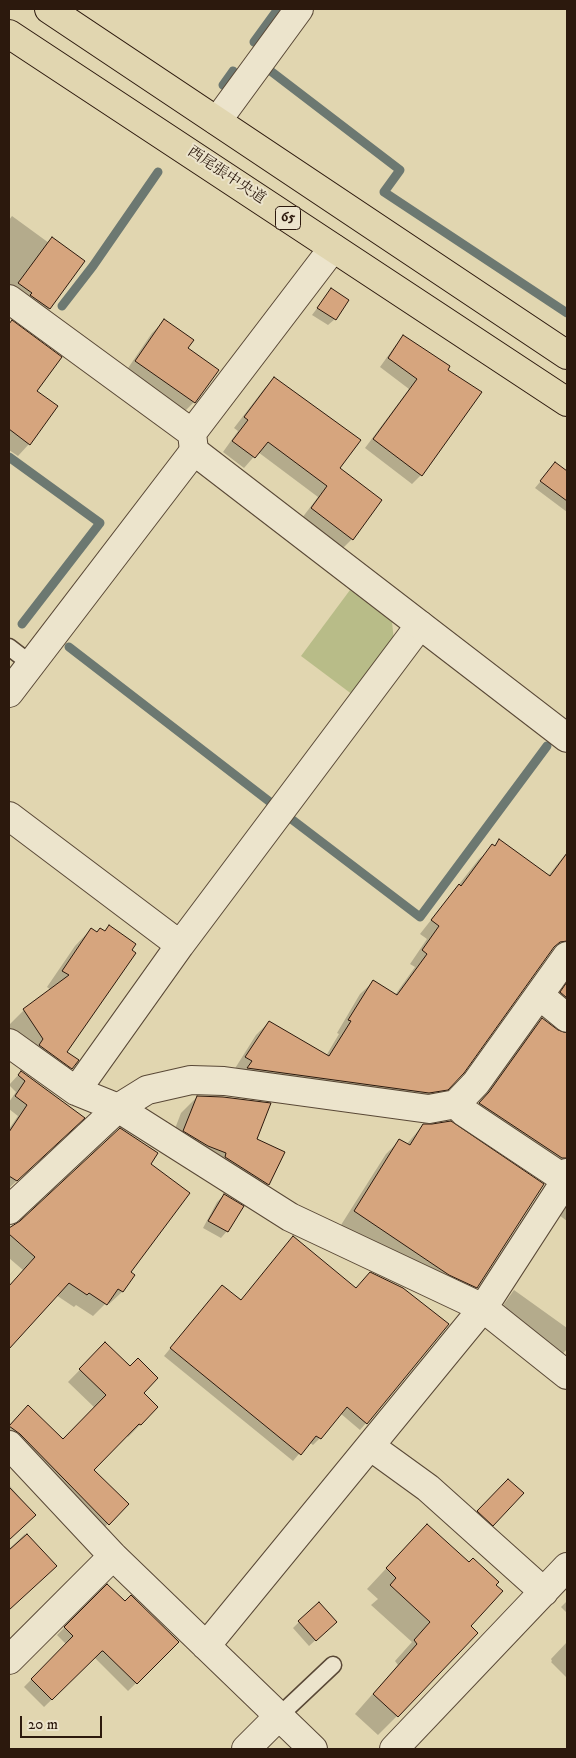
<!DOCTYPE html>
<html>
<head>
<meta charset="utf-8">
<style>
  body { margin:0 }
  #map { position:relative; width:576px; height:1758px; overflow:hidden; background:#e1d6b0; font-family:"IM FELL DW Pica",serif }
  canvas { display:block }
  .frame { position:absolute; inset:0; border:10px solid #2c190d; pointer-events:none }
  .scale { position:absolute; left:20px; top:1716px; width:82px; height:22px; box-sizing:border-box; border:2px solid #2c190d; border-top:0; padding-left:6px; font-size:15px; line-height:18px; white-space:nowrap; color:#2c190d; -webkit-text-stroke:4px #ece4cc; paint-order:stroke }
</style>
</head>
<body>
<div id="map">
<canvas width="576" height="1758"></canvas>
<div class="frame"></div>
<div class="scale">20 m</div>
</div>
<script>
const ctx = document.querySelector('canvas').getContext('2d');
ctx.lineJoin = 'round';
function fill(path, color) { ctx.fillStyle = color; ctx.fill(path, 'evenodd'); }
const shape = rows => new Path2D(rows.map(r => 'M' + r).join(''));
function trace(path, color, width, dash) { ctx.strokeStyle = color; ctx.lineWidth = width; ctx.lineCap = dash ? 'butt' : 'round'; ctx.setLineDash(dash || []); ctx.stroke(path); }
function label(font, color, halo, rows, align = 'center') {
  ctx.font = font + ' "IM FELL DW Pica","Noto Serif JP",serif'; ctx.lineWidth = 4; ctx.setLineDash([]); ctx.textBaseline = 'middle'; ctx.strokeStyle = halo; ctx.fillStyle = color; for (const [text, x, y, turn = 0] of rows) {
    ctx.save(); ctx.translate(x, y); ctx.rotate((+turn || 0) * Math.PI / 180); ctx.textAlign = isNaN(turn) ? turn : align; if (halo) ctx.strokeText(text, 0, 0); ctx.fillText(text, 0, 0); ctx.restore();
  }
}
fill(shape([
  [350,590,392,622,394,641,353,695,301,656]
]), '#b8bc88');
fill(shape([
  [12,216,49,243,83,261,49,309,38,320,9,295,9,220],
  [331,290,335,319,328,325,312,315],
  [164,321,186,348,194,402,182,414,124,374,152,333],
  [12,322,35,391,29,444,18,456,9,450,9,325],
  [404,337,448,366,421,475,412,484,365,448,409,389,380,367,395,346],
  [274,378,338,468,352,539,342,549,302,518,318,497,258,452,244,468,223,452,238,431,234,428,264,389],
  [555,464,567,473,567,512,535,488],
  [500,841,548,876,567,852,567,922,559,915,463,1072,434,1102,234,1070,256,1035,269,1022,326,1056,339,1034,337,1033,360,994,373,982,395,995,415,967,410,964,427,939,420,934,479,859],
  [109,927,65,1052,71,1068,55,1085,28,1057,9,1028,9,1025,24,1010,51,990,47,987,75,946,91,929,96,933,100,929,104,932],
  [567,980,567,1022,549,1005],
  [542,1019,564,1035,567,1034,567,1178,476,1106,530,1032],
  [21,1072,73,1128,9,1188,9,1129,18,1116,9,1109,9,1102,16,1092,9,1085],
  [197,1097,256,1139,283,1153,268,1184,252,1200,168,1147,181,1113],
  [423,1125,476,1287,463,1301,435,1288,341,1225,386,1154,400,1140,406,1145],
  [149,1164,130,1273,133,1275,122,1292,109,1304,107,1302,93,1316,76,1305,74,1307,56,1295,9,1348,9,1286,23,1270,9,1258,9,1230,12,1226],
  [224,1195,227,1231,221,1238,203,1228,217,1202],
  [567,1201,567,1221,559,1215],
  [222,1286,240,1301,356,1289,366,1423,360,1430,340,1413,320,1438,313,1445,309,1442,293,1461,164,1356],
  [514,1290,567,1328,567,1349,558,1359,499,1311],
  [105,1344,142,1393,157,1408,128,1437,126,1435,93,1470,127,1504,96,1536,9,1447,9,1426,28,1407,62,1440,95,1408,68,1382],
  [9,1485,30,1509,21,1528,9,1539],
  [495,1493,493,1525,480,1538,465,1525],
  [25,1534,55,1566,9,1610,9,1549],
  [408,1545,469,1626,397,1716,378,1735,355,1714,398,1665,395,1661,412,1642,371,1605,378,1599,367,1589],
  [107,1585,125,1603,178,1642,128,1691,95,1658,44,1707,24,1687,66,1644,57,1635],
  [567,1601,567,1613,561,1607],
  [299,1622,329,1628,309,1646,293,1628],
  [567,1642,567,1678,551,1662,552,1661,551,1659]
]), '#0003');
trace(shape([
  [254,42,278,9],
  [268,69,400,170,384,192,567,313],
  [223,85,233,71],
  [62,306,93,266,158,172],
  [9,457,100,523,22,624],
  [69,647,270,802],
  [290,818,420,917,547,746]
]), '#6c7871', 9);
const building = shape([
  [52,237,85,261,50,309,30,295,32,293,18,283,52,237],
  [331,288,349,300,336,320,317,308,331,288],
  [164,319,194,340,188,348,219,370,195,403,135,361,164,319],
  [12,320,62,357,37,391,58,406,30,445,9,429,9,324,12,320],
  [403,335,450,366,448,370,482,392,422,476,373,439,417,379,388,358,403,335],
  [274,377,361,440,340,468,382,500,353,540,311,508,327,486,268,442,255,458,232,441,248,420,244,417,274,377],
  [555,462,567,471,567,501,540,481,555,462],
  [499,839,550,876,567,853,567,941,560,942,554,947,464,1073,448,1090,429,1093,247,1068,252,1061,245,1057,269,1021,329,1056,351,1021,348,1020,373,980,397,995,427,954,422,950,439,926,431,920,459,884,461,886,492,844,495,846,499,839],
  [109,925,136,944,132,950,136,953,67,1052,79,1060,72,1069,39,1045,43,1039,23,1009,69,975,62,971,91,928,97,932,100,928,105,931,109,925],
  [567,982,567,998,560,992,567,982],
  [542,1018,558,1030,567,1033,567,1158,562,1158,479,1103,489,1092,542,1018],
  [21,1071,85,1118,17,1181,9,1176,9,1132,27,1105,15,1096,25,1081,18,1075,21,1071],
  [197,1096,223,1097,271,1103,257,1139,285,1152,269,1185,225,1157,226,1153,208,1146,183,1131,197,1096],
  [451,1121,544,1184,477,1288,449,1275,354,1211,399,1139,410,1145,423,1124,432,1124,451,1121],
  [120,1128,158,1153,151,1164,190,1193,131,1272,135,1275,123,1292,118,1289,107,1305,89,1293,87,1295,69,1283,9,1349,9,1286,35,1257,9,1234,9,1228,20,1221,120,1128],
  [224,1194,244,1206,228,1232,208,1221,224,1194],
  [293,1236,356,1288,370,1272,403,1288,449,1324,367,1424,347,1407,321,1439,316,1436,301,1455,170,1348,222,1285,241,1300,293,1236],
  [105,1342,130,1366,138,1358,158,1378,144,1393,158,1407,141,1425,139,1424,94,1470,129,1504,109,1525,20,1434,9,1426,28,1405,63,1439,106,1395,79,1369,105,1342],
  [508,1479,524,1493,493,1526,477,1511,508,1479],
  [9,1487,36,1515,9,1540,9,1487],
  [427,1524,469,1562,473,1558,499,1582,496,1585,503,1591,471,1626,478,1633,398,1717,373,1694,417,1644,414,1640,430,1622,390,1585,396,1578,386,1568,427,1524],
  [27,1534,57,1566,9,1610,9,1550,27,1534],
  [107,1584,125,1601,131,1595,179,1642,137,1684,103,1651,102,1651,52,1700,31,1679,73,1636,64,1627,107,1584],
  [319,1602,337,1622,316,1641,298,1621,319,1602]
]);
fill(building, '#d6a57e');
trace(building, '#2c190d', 1);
const service = shape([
  [9,647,31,664],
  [279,1716,333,1665]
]);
const minor = shape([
  [217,121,299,9],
  [9,299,192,433,194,451],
  [192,433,333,248],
  [9,816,180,945],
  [539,995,567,1018],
  [9,1043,76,1091,118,1108,290,1217,483,1308,567,1375],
  [76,1091,180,945,420,625],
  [456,1104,464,1112,563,1178],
  [9,1210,118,1108,147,1090,191,1080,224,1081,429,1109,456,1104,476,1083,567,956],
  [9,1445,113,1556,313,1749],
  [370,1446,428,1488,544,1592],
  [206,1646,483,1308,566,1180,563,1178,567,1173],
  [9,1660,113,1556],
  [246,1749,279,1716],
  [394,1749,567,1567]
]);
const tertiary = shape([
  [9,693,194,451,567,738]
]);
const primary = shape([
  [49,9,567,355],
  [9,34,567,402]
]);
trace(service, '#594836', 19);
trace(minor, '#594836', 30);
trace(tertiary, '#594836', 30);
trace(primary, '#2c190d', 30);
trace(service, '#ece4cc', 16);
trace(minor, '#ece4cc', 28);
trace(tertiary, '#ece4cc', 28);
trace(primary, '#e1d6b0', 28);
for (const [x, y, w] of [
  [288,218,25]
]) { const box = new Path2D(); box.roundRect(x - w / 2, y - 11.5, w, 23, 4); ctx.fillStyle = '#ece4cc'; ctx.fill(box); trace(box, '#2c190d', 1); }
label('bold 14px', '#2c190d', null, [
  ["65",288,218]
]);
label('15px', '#2c190d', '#ece4cc', [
  ["西尾張中央道",226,176,34]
]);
</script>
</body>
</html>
